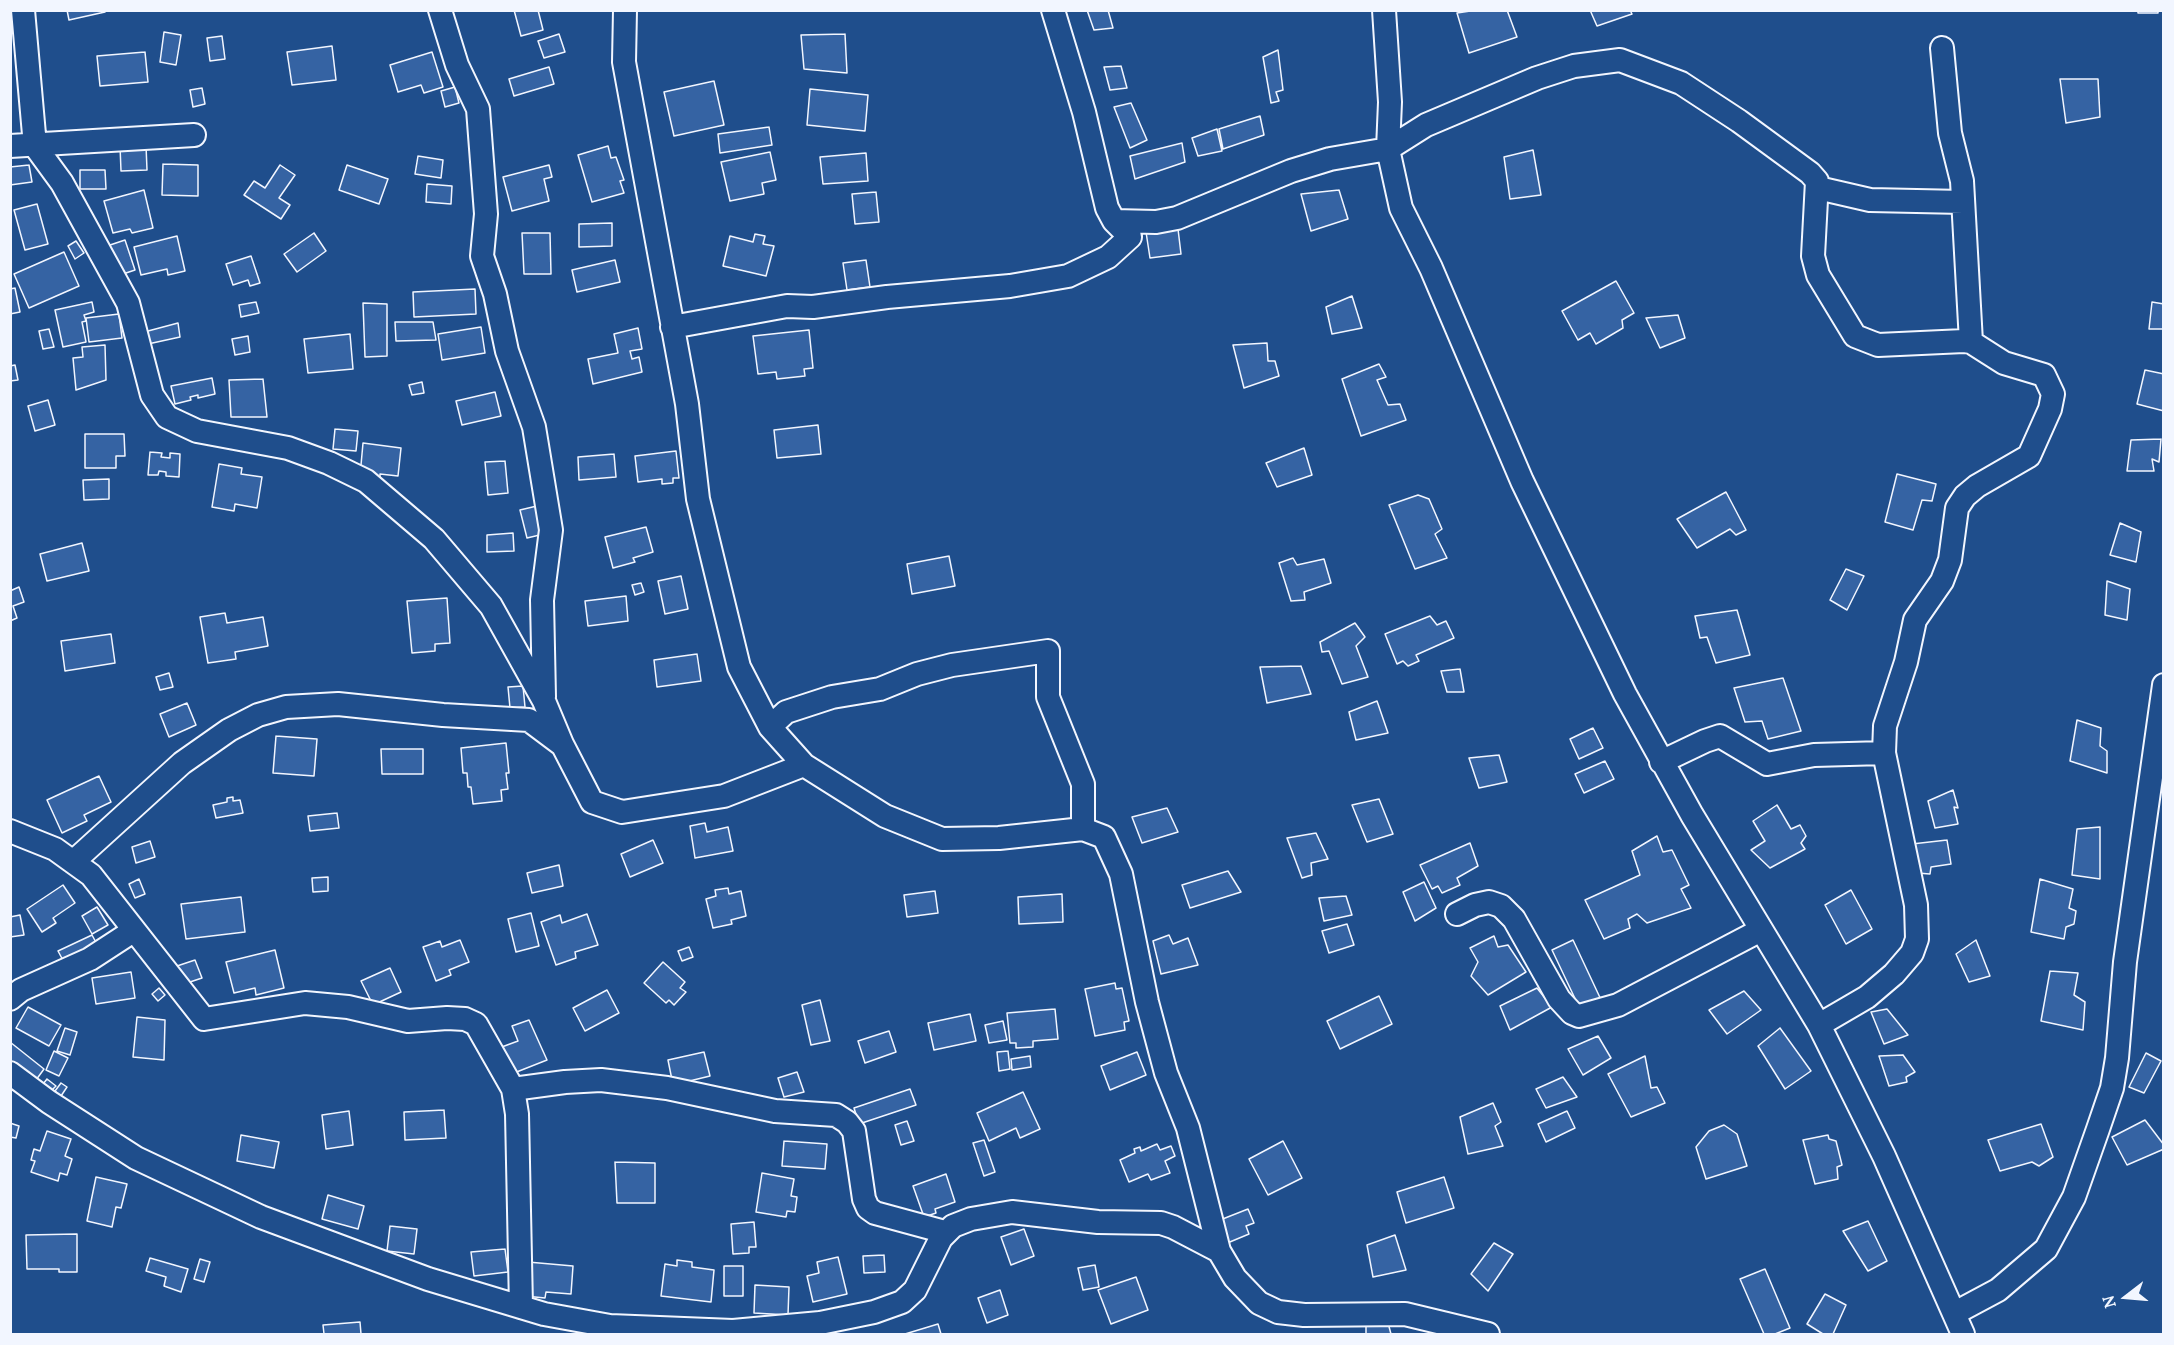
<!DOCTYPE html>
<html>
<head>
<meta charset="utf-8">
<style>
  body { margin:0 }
  #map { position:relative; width:2174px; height:1345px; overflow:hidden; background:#1f4e8c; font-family:Lora,serif }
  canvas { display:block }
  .frame { position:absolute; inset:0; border:12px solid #f2f6ff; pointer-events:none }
  .north { position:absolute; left:2096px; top:1267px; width:60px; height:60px; -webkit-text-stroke:4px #1f4e8c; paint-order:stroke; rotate:254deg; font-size:16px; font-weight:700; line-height:24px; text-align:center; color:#f2f6ff }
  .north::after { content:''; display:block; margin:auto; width:21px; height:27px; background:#f2f6ff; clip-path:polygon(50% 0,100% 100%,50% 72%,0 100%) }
</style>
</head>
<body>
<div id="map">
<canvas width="2174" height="1345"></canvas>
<div class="frame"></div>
<div class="north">N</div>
</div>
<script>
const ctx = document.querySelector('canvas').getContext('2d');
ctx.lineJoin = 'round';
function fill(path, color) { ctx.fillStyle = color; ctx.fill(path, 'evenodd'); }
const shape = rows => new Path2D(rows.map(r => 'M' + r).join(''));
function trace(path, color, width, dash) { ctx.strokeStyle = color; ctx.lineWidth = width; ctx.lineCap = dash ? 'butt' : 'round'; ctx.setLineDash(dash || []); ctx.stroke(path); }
const building = shape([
  [67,10,104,10,105,12,69,20,67,10],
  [514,10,538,10,543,30,521,36,514,10],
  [1087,10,1108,10,1113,28,1094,30,1087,10],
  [1477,10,1507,10,1517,37,1469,53,1457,13,1477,10],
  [1590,10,1630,10,1632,14,1597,26,1590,10],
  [2138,10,2158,10,2158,13,2138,13,2138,10],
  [164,32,181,35,176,65,160,62,164,32],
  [559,34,565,52,544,58,538,41,559,34],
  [845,34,847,73,804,69,801,35,845,34],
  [222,36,225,59,210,61,207,38,222,36],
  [332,46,336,80,292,85,287,52,332,46],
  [1278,50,1283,90,1276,92,1279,101,1271,103,1263,57,1278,50],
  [145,52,148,82,100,86,97,56,145,52],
  [432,52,443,87,424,93,421,85,398,92,390,65,432,52],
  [1121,66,1127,88,1110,90,1104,67,1121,66],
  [549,67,554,84,514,96,509,79,549,67],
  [2060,79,2098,79,2100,117,2066,123,2060,79],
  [714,81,724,125,674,136,664,92,714,81],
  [455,87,459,103,445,107,441,91,455,87],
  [202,88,205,104,193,107,190,90,202,88],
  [810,89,868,95,865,131,807,125,810,89],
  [1131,103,1147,140,1130,148,1114,107,1131,103],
  [1260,116,1264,135,1223,149,1219,129,1260,116],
  [769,127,772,145,720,153,718,134,769,127],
  [1217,129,1222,151,1198,156,1192,138,1217,129],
  [1182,143,1185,162,1135,179,1130,156,1182,143],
  [146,145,147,170,121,171,120,146,146,145],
  [608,146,611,158,616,157,624,180,620,181,624,193,592,202,578,155,608,146],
  [1533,150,1541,195,1510,199,1504,157,1533,150],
  [770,152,776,180,762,183,764,194,730,201,721,162,770,152],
  [866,153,868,181,823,184,820,157,866,153],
  [418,156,443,160,441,178,415,174,418,156],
  [163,164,198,165,198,196,162,195,163,164],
  [29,165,32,182,10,185,10,167,29,165],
  [280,165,295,175,279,198,290,205,281,219,244,195,254,181,265,188,280,165],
  [347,165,388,179,379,204,339,190,347,165],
  [549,165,552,177,544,179,549,201,512,211,503,177,549,165],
  [80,170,105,170,106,189,80,189,80,170],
  [427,184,452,186,451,204,426,202,427,184],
  [144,190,153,228,132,233,130,229,113,233,104,201,144,190],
  [1339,190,1348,219,1311,231,1301,194,1339,190],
  [876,192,879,222,855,224,852,194,876,192],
  [37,204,48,244,25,250,14,210,37,204],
  [612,223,612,246,579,247,579,224,612,223],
  [1178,229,1181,254,1150,258,1146,232,1178,229],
  [314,233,326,251,297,272,284,254,314,233],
  [522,233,550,233,551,274,524,274,522,233],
  [755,234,765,236,763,244,774,246,766,276,723,266,730,236,753,242,755,234],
  [177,236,185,271,168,275,167,269,141,275,134,247,177,236],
  [125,240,135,270,117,276,107,246,125,240],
  [76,241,84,253,75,259,68,246,76,241],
  [64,252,79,286,29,308,14,274,64,252],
  [251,256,260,283,250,286,248,280,233,285,226,264,251,256],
  [615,260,620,282,577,292,572,270,615,260],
  [866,260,870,287,847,290,843,263,866,260],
  [1616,281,1634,313,1622,320,1623,328,1596,344,1590,333,1578,340,1562,311,1616,281],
  [15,288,20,312,10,314,10,289,15,288],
  [475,289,476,314,414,317,413,292,475,289],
  [1352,296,1362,328,1332,334,1326,307,1352,296],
  [92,302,94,312,84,315,86,321,82,322,86,342,63,347,55,310,92,302],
  [256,302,259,313,241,317,239,305,256,302],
  [2152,302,2164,304,2164,329,2149,329,2152,302],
  [363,303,387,304,387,356,365,357,363,303],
  [119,314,122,338,89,342,86,318,119,314],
  [1678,315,1685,338,1660,348,1646,318,1678,315],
  [395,322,433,322,436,340,396,341,395,322],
  [178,323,180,337,148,344,148,331,178,323],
  [481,327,485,353,442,360,438,334,481,327],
  [638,328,642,349,630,351,632,359,639,357,642,372,593,384,588,359,618,353,614,334,638,328],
  [49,329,54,347,43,349,39,331,49,329],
  [809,330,813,368,804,369,805,376,777,379,776,372,758,374,753,336,809,330],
  [350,334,353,369,308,373,304,339,350,334],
  [248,336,250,352,235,355,232,339,248,336],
  [1267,343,1268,361,1275,361,1279,376,1244,388,1233,345,1267,343],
  [105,345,106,380,76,390,73,358,83,357,82,347,105,345],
  [1379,364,1386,377,1377,380,1388,405,1400,404,1406,420,1361,436,1342,379,1379,364],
  [15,365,18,380,10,381,10,366,15,365],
  [2145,370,2164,374,2164,411,2137,404,2145,370],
  [212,378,215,394,198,398,198,395,190,397,191,400,175,404,171,386,212,378],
  [263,379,267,417,231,417,229,380,263,379],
  [422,382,424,393,412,395,409,385,422,382],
  [495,392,501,416,462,425,456,401,495,392],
  [48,400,55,425,35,431,28,406,48,400],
  [818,425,821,454,777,458,774,430,818,425],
  [335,429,358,431,356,451,333,449,335,429],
  [85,434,124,434,125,456,116,456,116,468,85,468,85,434],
  [2161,439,2159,462,2152,459,2154,471,2127,471,2131,440,2161,439],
  [363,443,401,448,398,476,380,474,380,478,360,476,363,443],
  [1304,448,1312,475,1277,487,1266,463,1304,448],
  [676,451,679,478,673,478,673,483,662,484,662,479,638,482,635,456,676,451],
  [150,452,162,453,161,457,170,458,170,453,180,454,179,477,166,476,166,472,159,471,158,475,148,475,150,452],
  [614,454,616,477,579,480,578,457,614,454],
  [505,461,508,493,488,495,485,462,505,461],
  [219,464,242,468,241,474,262,477,257,508,235,504,234,511,212,507,219,464],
  [1897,474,1936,484,1932,501,1922,500,1913,530,1885,522,1897,474],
  [109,479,109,499,84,500,83,480,109,479],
  [1726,492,1746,530,1736,535,1730,529,1697,548,1677,519,1726,492],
  [1418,495,1429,499,1442,529,1435,534,1447,558,1415,569,1389,505,1418,495],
  [541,505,548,533,527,538,520,510,541,505],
  [2120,523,2141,532,2136,562,2110,555,2120,523],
  [646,527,653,552,633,558,635,562,613,568,605,537,646,527],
  [513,533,514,551,487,552,487,535,513,533],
  [82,543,89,571,47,581,40,554,82,543],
  [949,556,955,586,912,594,907,564,949,556],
  [1293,558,1297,565,1324,559,1331,583,1304,592,1305,600,1291,601,1279,563,1293,558],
  [1846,569,1864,576,1847,610,1830,600,1846,569],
  [681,576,688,609,665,614,658,581,681,576],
  [2107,581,2130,589,2127,620,2105,615,2107,581],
  [641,583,644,592,635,595,632,585,641,583],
  [19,587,24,602,13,606,17,618,10,621,10,591,19,587],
  [626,596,628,621,588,626,585,601,626,596],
  [447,598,450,643,435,644,435,651,412,653,407,601,447,598],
  [1737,610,1750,655,1716,663,1707,637,1700,638,1695,616,1737,610],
  [225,613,227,623,263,617,268,646,235,652,236,659,208,663,200,617,225,613],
  [1430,616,1437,625,1446,621,1454,638,1416,655,1419,661,1408,666,1403,661,1397,664,1385,634,1430,616],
  [1355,623,1365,637,1356,646,1368,677,1342,684,1329,651,1322,652,1320,642,1355,623],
  [111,634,115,663,65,671,61,641,111,634],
  [697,654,701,681,657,687,654,660,697,654],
  [1301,666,1311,694,1267,703,1260,667,1301,666],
  [1460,669,1464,692,1447,692,1441,671,1460,669],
  [169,673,173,687,160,690,156,677,169,673],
  [1783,678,1801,731,1768,739,1762,721,1745,722,1734,688,1783,678],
  [523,686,525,707,510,708,508,687,523,686],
  [1377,701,1388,733,1356,740,1349,712,1377,701],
  [187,703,196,725,169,737,160,714,187,703],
  [2077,720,2101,728,2100,746,2107,751,2107,773,2070,761,2077,720],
  [1593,728,1603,748,1579,759,1570,739,1593,728],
  [276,736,317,739,314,776,273,773,276,736],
  [506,743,509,773,506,773,508,789,501,790,502,801,473,804,471,787,468,787,467,773,463,773,461,748,506,743],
  [381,749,423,749,423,774,382,774,381,749],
  [1499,755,1507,782,1479,788,1469,758,1499,755],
  [1605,761,1614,779,1584,793,1575,774,1605,761],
  [99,776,111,802,84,815,87,821,62,833,47,800,99,776],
  [1953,790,1958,808,1954,807,1958,824,1935,828,1928,801,1953,790],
  [233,797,233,801,240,800,243,813,216,818,213,805,227,802,227,798,233,797],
  [1379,799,1393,834,1367,842,1352,805,1379,799],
  [1777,805,1791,829,1800,825,1806,836,1801,843,1805,849,1770,868,1751,850,1765,841,1753,821,1777,805],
  [1167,808,1178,832,1142,843,1132,817,1167,808],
  [337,813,339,828,310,831,308,816,337,813],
  [705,823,707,832,728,827,733,851,695,858,690,826,705,823],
  [2100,827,2100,879,2072,875,2077,829,2100,827],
  [1316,833,1328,859,1311,863,1312,875,1302,878,1287,838,1316,833],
  [1657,836,1663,852,1672,850,1689,885,1681,889,1691,908,1647,923,1637,914,1628,919,1630,928,1604,939,1585,900,1640,875,1632,851,1657,836],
  [653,840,663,863,630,877,621,854,653,840],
  [1947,840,1951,864,1931,867,1930,874,1917,873,1912,844,1947,840],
  [150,841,155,857,136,863,132,847,150,841],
  [1470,843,1478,866,1457,878,1460,885,1442,893,1438,886,1432,889,1420,865,1470,843],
  [559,865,563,886,532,893,527,873,559,865],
  [1228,871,1241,892,1190,908,1182,885,1228,871],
  [328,877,328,891,313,892,312,878,328,877],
  [139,879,145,894,135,898,129,884,139,879],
  [2040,879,2073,889,2069,908,2076,911,2074,924,2066,927,2064,939,2031,932,2040,879],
  [1424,882,1436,908,1415,921,1403,892,1424,882],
  [63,885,75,903,53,918,56,923,42,932,27,909,63,885],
  [728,888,729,894,741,891,746,916,731,920,732,924,713,928,706,899,716,896,715,890,728,888],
  [1851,890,1872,929,1846,944,1825,905,1851,890],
  [935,891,938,913,907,917,904,895,935,891],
  [1062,894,1063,922,1019,924,1018,897,1062,894],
  [1346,896,1352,915,1324,921,1319,898,1346,896],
  [241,897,245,932,186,939,181,904,241,897],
  [97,907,108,925,92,934,82,916,97,907],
  [531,913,539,946,516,952,508,919,531,913],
  [587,914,598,945,575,952,576,958,556,965,541,922,560,915,562,923,587,914],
  [20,915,24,935,10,937,10,917,20,915],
  [1347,924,1354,945,1329,953,1322,931,1347,924],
  [92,935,99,948,65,964,58,951,92,935],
  [1169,935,1173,944,1188,938,1198,965,1161,974,1153,941,1169,935],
  [1494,936,1498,947,1508,945,1526,972,1488,995,1471,976,1478,962,1470,948,1494,936],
  [460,940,469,962,449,970,451,975,436,981,423,947,440,941,442,947,460,940],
  [1573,940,1603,1004,1579,1007,1552,950,1573,940],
  [1976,940,1990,976,1969,982,1956,954,1976,940],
  [689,947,693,957,682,961,678,951,689,947],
  [275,950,284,988,256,995,255,988,234,993,226,962,275,950],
  [195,960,202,978,181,985,174,967,195,960],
  [663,962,685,982,680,988,686,992,674,1005,669,1000,666,1003,644,983,663,962],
  [390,968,401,992,373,1005,361,981,390,968],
  [2050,971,2078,973,2074,995,2085,1002,2083,1030,2041,1021,2050,971],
  [131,972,135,998,96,1004,92,978,131,972],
  [1115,983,1116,989,1122,988,1129,1021,1124,1022,1125,1030,1095,1036,1085,989,1115,983],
  [159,988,165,995,158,1001,152,994,159,988],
  [1537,988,1552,1007,1510,1030,1500,1006,1537,988],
  [607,990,619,1013,585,1031,573,1008,607,990],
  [1744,991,1761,1010,1727,1034,1709,1010,1744,991],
  [1379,996,1392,1024,1340,1049,1327,1021,1379,996],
  [820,1000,830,1041,811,1045,802,1005,820,1000],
  [28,1007,61,1025,49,1046,16,1028,28,1007],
  [1055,1009,1058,1039,1033,1041,1033,1047,1016,1048,1016,1043,1010,1043,1007,1013,1055,1009],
  [1887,1009,1908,1035,1884,1044,1871,1012,1887,1009],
  [970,1014,976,1041,934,1050,928,1023,970,1014],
  [137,1017,165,1020,164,1060,133,1057,137,1017],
  [529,1020,547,1060,509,1075,499,1048,518,1041,512,1026,529,1020],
  [1003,1021,1007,1040,989,1043,985,1025,1003,1021],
  [65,1028,77,1032,70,1055,57,1051,65,1028],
  [1780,1028,1811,1071,1785,1089,1758,1046,1780,1028],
  [889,1031,896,1052,865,1063,858,1041,889,1031],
  [1598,1036,1611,1058,1583,1075,1568,1049,1598,1036],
  [10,1042,44,1069,36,1080,10,1060,10,1042],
  [54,1051,68,1058,59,1076,46,1070,54,1051],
  [1008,1051,1010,1069,999,1071,997,1052,1008,1051],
  [704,1052,710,1076,673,1085,668,1060,704,1052],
  [1137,1052,1146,1075,1110,1090,1101,1066,1137,1052],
  [2146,1053,2161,1061,2144,1093,2129,1087,2146,1053],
  [1903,1055,1915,1072,1906,1077,1907,1082,1889,1086,1879,1056,1903,1055],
  [1030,1056,1031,1067,1012,1070,1011,1059,1030,1056],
  [1645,1056,1651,1088,1657,1087,1665,1103,1631,1117,1608,1074,1645,1056],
  [797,1072,804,1092,784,1097,778,1078,797,1072],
  [1563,1077,1577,1097,1546,1108,1536,1089,1563,1077],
  [47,1079,56,1086,51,1091,43,1084,47,1079],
  [61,1083,67,1087,61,1096,55,1091,61,1083],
  [910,1089,916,1105,859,1124,854,1108,910,1089],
  [1023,1092,1040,1129,1020,1138,1016,1128,989,1141,977,1113,1023,1092],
  [1493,1103,1501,1122,1495,1126,1503,1146,1468,1154,1460,1117,1493,1103],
  [444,1110,446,1138,405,1140,404,1112,444,1110],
  [349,1111,353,1145,326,1149,322,1115,349,1111],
  [1567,1111,1575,1128,1546,1142,1538,1124,1567,1111],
  [2145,1120,2164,1145,2164,1149,2127,1165,2112,1137,2145,1120],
  [907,1121,914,1141,901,1145,895,1125,907,1121],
  [10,1123,19,1126,16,1138,10,1137,10,1123],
  [2041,1124,2053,1157,2039,1166,2032,1162,2000,1171,1988,1140,2041,1124],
  [1724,1125,1737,1134,1747,1166,1706,1179,1696,1147,1709,1131,1724,1125],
  [47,1131,71,1139,65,1156,72,1159,67,1175,60,1173,58,1181,31,1172,35,1161,31,1160,34,1149,40,1151,47,1131],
  [241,1135,279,1142,274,1168,237,1161,241,1135],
  [1828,1135,1829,1139,1836,1141,1842,1165,1837,1167,1838,1179,1815,1184,1803,1140,1828,1135],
  [984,1140,995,1172,984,1176,973,1143,984,1140],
  [784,1141,827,1144,825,1169,782,1166,784,1141],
  [1283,1141,1302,1178,1268,1195,1249,1159,1283,1141],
  [1157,1144,1160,1150,1171,1146,1175,1156,1165,1161,1170,1173,1151,1180,1148,1174,1129,1182,1120,1160,1135,1153,1134,1149,1140,1147,1141,1151,1157,1144],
  [615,1162,655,1163,655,1203,617,1203,615,1162],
  [762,1173,794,1179,791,1196,797,1197,795,1212,787,1211,786,1217,756,1212,762,1173],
  [946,1174,955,1202,935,1209,936,1213,924,1217,913,1186,946,1174],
  [96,1177,127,1184,121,1208,116,1207,112,1227,87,1221,96,1177],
  [1444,1177,1454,1208,1406,1223,1397,1192,1444,1177],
  [328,1195,364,1206,358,1229,322,1219,328,1195],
  [1248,1209,1254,1223,1246,1226,1249,1234,1225,1244,1215,1222,1248,1209],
  [1868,1221,1887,1261,1868,1271,1843,1231,1868,1221],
  [754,1222,756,1247,749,1247,749,1253,733,1254,731,1224,754,1222],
  [390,1226,417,1229,414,1254,387,1251,390,1226],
  [1024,1229,1034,1256,1011,1265,1001,1237,1024,1229],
  [77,1234,77,1272,59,1272,59,1269,27,1269,26,1235,77,1234],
  [1395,1235,1406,1270,1373,1277,1367,1245,1395,1235],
  [1494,1243,1513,1254,1488,1291,1471,1274,1494,1243],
  [505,1249,508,1272,474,1276,471,1252,505,1249],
  [884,1255,885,1272,864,1273,863,1256,884,1255],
  [838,1257,847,1294,813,1302,807,1276,819,1273,817,1262,838,1257],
  [150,1258,188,1269,181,1292,164,1286,166,1277,146,1271,150,1258],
  [200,1259,210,1262,204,1282,194,1279,200,1259],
  [677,1260,692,1262,692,1267,714,1270,711,1302,661,1296,665,1264,677,1266,677,1260],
  [528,1262,573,1266,571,1294,546,1292,545,1298,525,1296,528,1262],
  [1095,1265,1099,1287,1083,1290,1078,1268,1095,1265],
  [724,1266,743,1266,743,1296,724,1296,724,1266],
  [1765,1269,1790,1328,1775,1334,1764,1334,1740,1279,1765,1269],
  [1136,1277,1148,1310,1111,1324,1098,1290,1136,1277],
  [755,1285,789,1287,788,1315,754,1313,755,1285],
  [1000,1290,1008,1315,987,1323,978,1298,1000,1290],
  [1825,1294,1846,1305,1833,1334,1823,1334,1807,1324,1825,1294],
  [360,1322,361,1334,324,1334,323,1325,360,1322],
  [1366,1322,1388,1323,1391,1334,1366,1334,1366,1322],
  [938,1324,941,1334,905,1334,938,1324]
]);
fill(building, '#3563a3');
trace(building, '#f2f6ff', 1.5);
const minor = shape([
  [23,10,35,146,62,183,128,303,152,395,167,417,197,431,288,448,329,463,366,481,434,539,491,606,544,701,562,744,592,802,622,812,724,796,804,765],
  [440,10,457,65,478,109,486,214,482,256,495,294,507,351,534,427,551,530,542,600,544,697],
  [625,10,624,62,687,404,698,499,739,667,770,727,804,765,885,816,942,839,999,838,1083,829,1104,837,1121,874,1147,1002,1166,1073,1188,1128,1219,1251,1235,1278,1259,1303,1278,1312,1304,1315,1405,1314,1488,1334],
  [1053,10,1084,112,1107,208,1114,221],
  [1384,10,1390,102,1388,149,1401,208,1431,268,1522,481,1625,694,1692,815,1819,1025,1884,1156,1963,1334],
  [1942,48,1950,133,1962,181,1971,342],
  [10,146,194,135],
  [1818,188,1870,200,1963,202],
  [672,327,787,306,813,307,887,297,1010,286,1068,276,1108,257,1130,237,1114,221,1156,222,1177,218,1291,171,1330,159,1388,149,1426,125,1537,78,1574,66,1620,60,1681,83,1739,121,1810,173,1817,181,1813,256,1818,275,1855,336,1878,345,1964,341,1971,342,2004,363,2044,375,2053,394,2050,409,2029,456,1977,486,1965,496,1957,508,1950,560,1942,581,1915,620,1906,662,1885,726,1884,753,1916,905,1917,939,1912,953,1894,974,1867,997,1819,1025],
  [770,727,786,712,832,697,880,689,917,674,952,665,1048,651,1048,697,1083,784,1083,829],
  [1661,762,1705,741,1720,736,1767,764,1814,755,1884,753],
  [10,831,55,849,91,875,204,1019,305,1003,348,1007,408,1021,447,1018,465,1019,476,1024,513,1089,517,1114,521,1307],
  [73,862,182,763,229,730,258,715,286,707,338,704,443,715,529,720,561,744],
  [1457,914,1475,905,1489,902,1501,906,1514,919,1559,999,1572,1013,1579,1016,1618,1005,1761,930],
  [10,999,21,990,90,959,133,931],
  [10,1073,49,1102,136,1158,261,1217,428,1279,544,1314,610,1326,733,1331,820,1323,874,1312,902,1302,915,1290,941,1238,953,1226,971,1219,1012,1212,1098,1222,1161,1223,1173,1227,1219,1251],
  [513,1089,565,1082,601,1080,667,1088,775,1111,836,1115,847,1122,854,1131,864,1199,868,1208,875,1213,945,1232],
  [1955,1313,1998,1290,2046,1249,2074,1197,2098,1129,2112,1088,2117,1058,2125,962,2164,685]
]);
trace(minor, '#f2f6ff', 26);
trace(minor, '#1f4e8c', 22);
</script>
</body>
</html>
